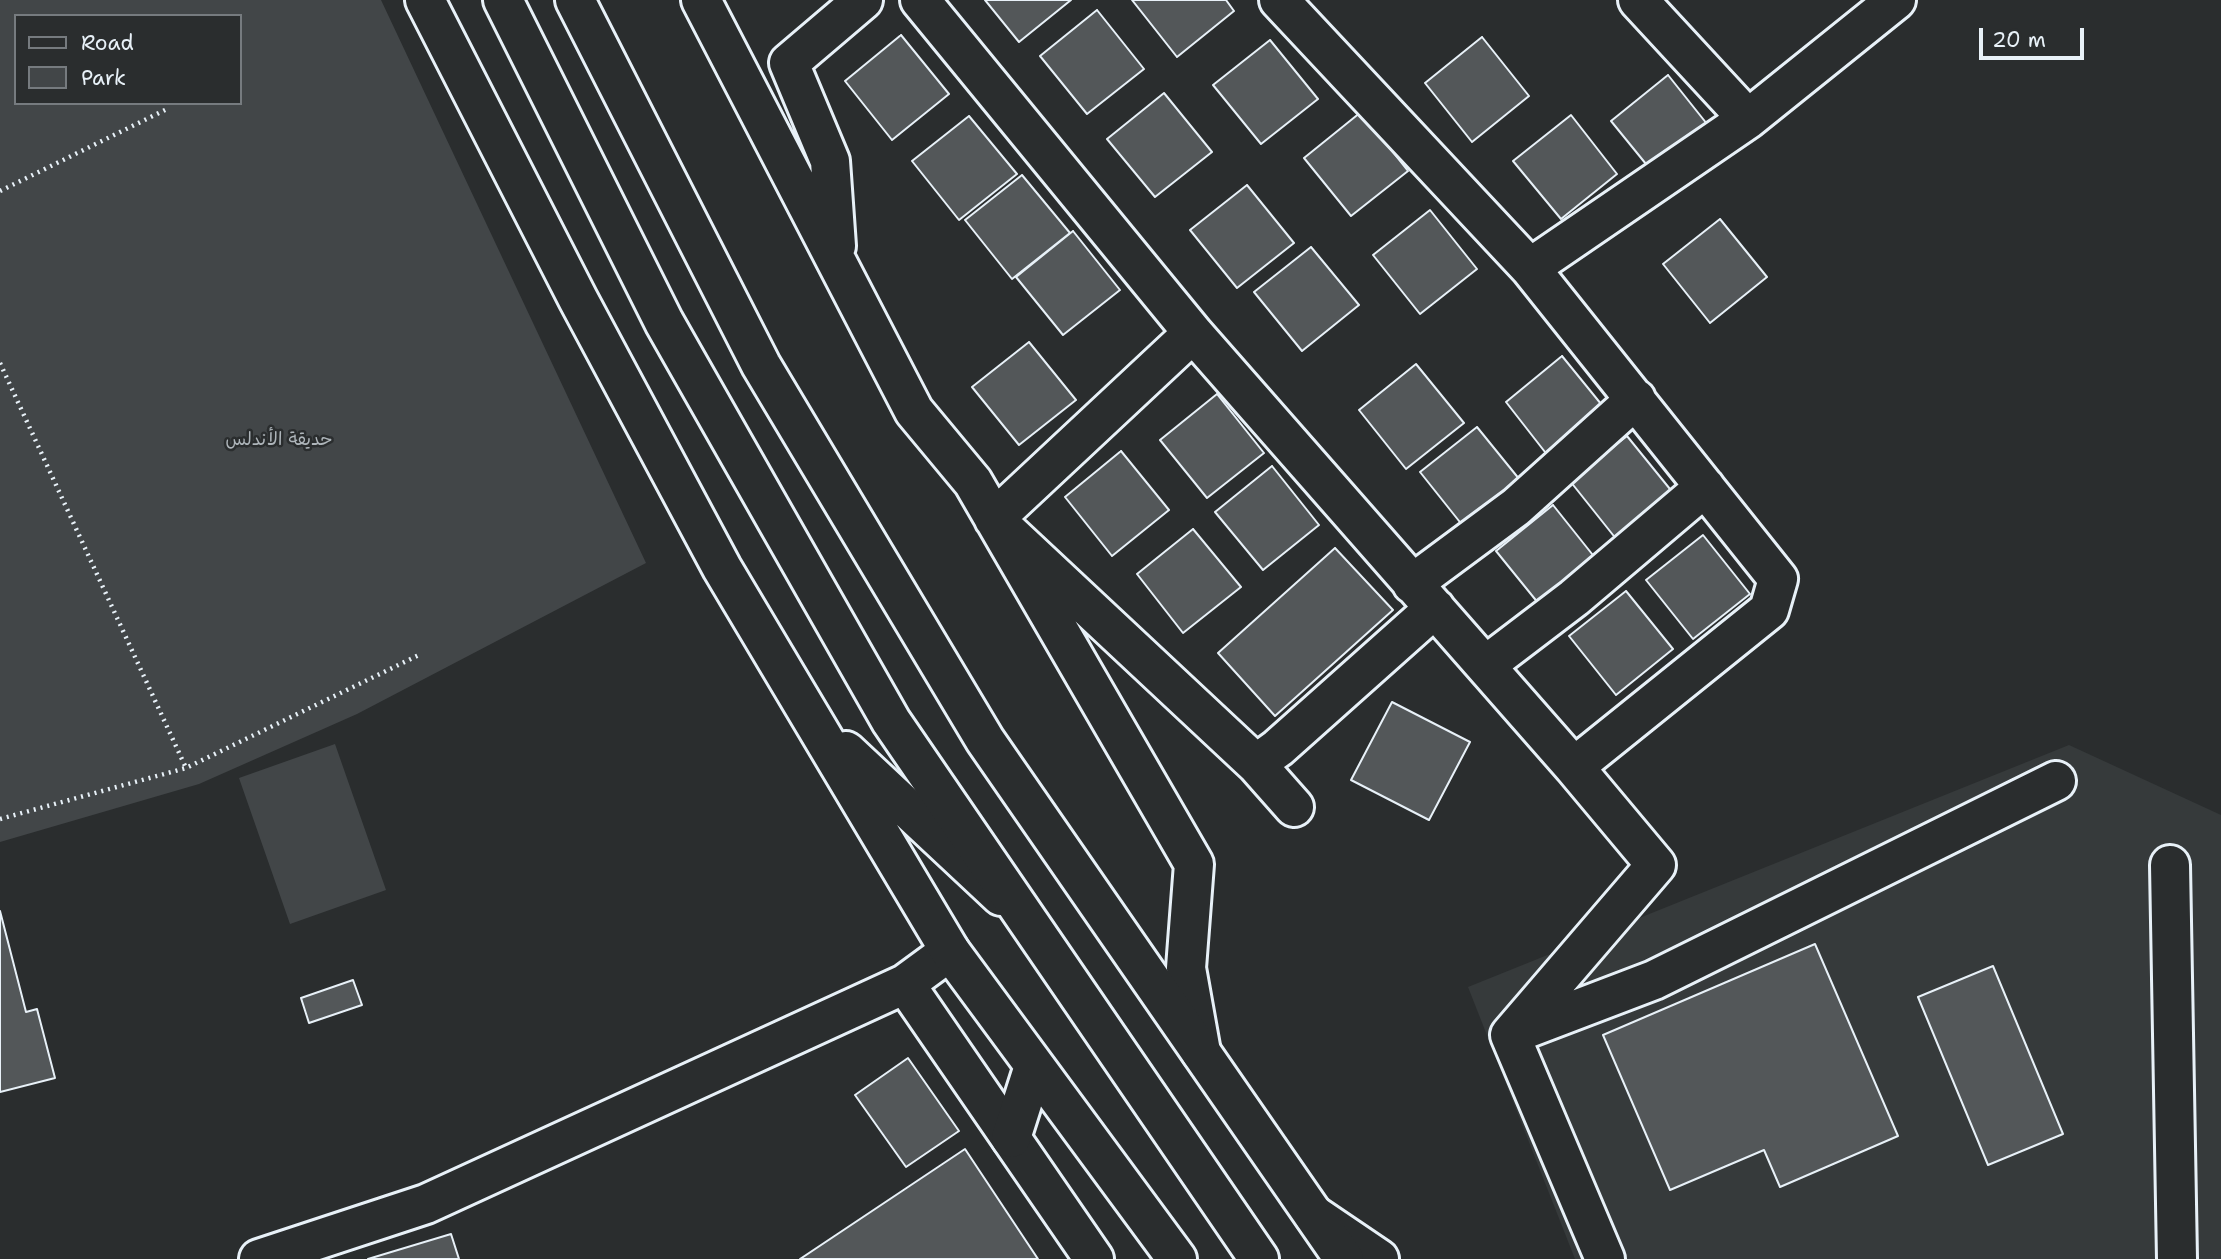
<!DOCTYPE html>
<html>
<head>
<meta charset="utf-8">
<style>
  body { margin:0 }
  #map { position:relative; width:2221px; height:1259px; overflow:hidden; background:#2a2d2e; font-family:"Shantell Sans",sans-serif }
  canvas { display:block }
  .legend { position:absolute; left:14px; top:14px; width:228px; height:91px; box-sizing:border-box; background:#2a2d2e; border:2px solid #767b7f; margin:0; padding:9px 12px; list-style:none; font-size:21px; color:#e8f1f8 }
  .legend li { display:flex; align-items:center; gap:14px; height:35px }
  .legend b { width:35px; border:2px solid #767b7f }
  .scale { position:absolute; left:1979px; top:28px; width:105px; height:32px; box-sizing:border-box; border:4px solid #e8f1f8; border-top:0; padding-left:9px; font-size:21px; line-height:24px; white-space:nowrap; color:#e8f1f8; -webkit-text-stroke:5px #2a2d2e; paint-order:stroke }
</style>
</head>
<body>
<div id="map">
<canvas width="2221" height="1259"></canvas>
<ul class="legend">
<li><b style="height:9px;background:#2a2d2e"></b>Road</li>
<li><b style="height:19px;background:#424648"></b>Park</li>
</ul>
<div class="scale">20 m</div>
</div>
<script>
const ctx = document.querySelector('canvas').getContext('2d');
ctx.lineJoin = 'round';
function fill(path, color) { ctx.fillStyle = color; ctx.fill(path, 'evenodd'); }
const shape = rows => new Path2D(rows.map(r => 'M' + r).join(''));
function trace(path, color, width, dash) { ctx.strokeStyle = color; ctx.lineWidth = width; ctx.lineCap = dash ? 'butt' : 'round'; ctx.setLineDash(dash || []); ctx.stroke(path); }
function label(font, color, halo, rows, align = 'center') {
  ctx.font = font + ' "Shantell Sans","Playpen Sans Arabic",sans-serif'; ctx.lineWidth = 5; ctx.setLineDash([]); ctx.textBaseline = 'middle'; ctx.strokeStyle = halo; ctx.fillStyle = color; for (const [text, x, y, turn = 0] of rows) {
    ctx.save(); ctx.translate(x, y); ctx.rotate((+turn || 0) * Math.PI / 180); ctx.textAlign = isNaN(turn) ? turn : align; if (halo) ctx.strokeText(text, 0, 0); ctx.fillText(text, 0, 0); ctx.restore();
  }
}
fill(shape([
  [2069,745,2221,815,2221,1259,1575,1259,1468,987]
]), '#363a3b');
fill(shape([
  [0,0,381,0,646,563,357,714,199,784,0,842],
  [16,16,240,16,240,103,16,103],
  [335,744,386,890,290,924,239,778]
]), '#424648');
const building = shape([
  [985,0,1071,0,1019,42,985,0],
  [1132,0,1226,0,1234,11,1177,57,1132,0],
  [1097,10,1144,69,1087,114,1040,56,1097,10],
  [901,35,949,94,892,140,845,81,901,35],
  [1482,37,1529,96,1472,142,1425,83,1482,37],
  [1270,40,1318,99,1261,144,1213,85,1270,40],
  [1668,75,1715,134,1659,180,1611,121,1668,75],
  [1164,93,1212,152,1155,197,1107,139,1164,93],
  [1361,112,1408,171,1351,216,1304,158,1361,112],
  [1571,115,1617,174,1561,219,1513,161,1571,115],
  [969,116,1017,174,959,220,912,161,969,116],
  [1022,175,1070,233,1012,279,965,220,1022,175],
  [1247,185,1294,243,1237,288,1190,230,1247,185],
  [1430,210,1477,269,1420,314,1373,255,1430,210],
  [1720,219,1767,277,1710,323,1663,264,1720,219],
  [1073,231,1120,290,1063,335,1016,277,1073,231],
  [1311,247,1359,305,1302,351,1254,292,1311,247],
  [1029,342,1076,400,1019,445,972,387,1029,342],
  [1562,356,1610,415,1552,461,1506,402,1562,356],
  [1416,364,1464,423,1406,469,1359,410,1416,364],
  [1217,394,1264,453,1207,498,1160,440,1217,394],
  [1477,427,1524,485,1467,531,1420,472,1477,427],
  [1627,436,1674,494,1617,540,1570,481,1627,436],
  [1121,451,1169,510,1112,556,1065,497,1121,451],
  [1272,466,1319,525,1263,570,1215,512,1272,466],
  [1553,505,1600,564,1543,609,1496,551,1553,505],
  [1193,529,1241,587,1183,633,1137,574,1193,529],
  [1703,535,1750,594,1693,639,1646,580,1703,535],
  [1335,548,1393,610,1275,716,1218,653,1335,548],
  [1626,591,1673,649,1616,695,1569,636,1626,591],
  [1392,702,1470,742,1429,820,1351,780,1392,702],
  [0,911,26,1012,37,1009,55,1078,0,1092,0,911],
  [1815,944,1898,1136,1780,1187,1764,1150,1670,1190,1603,1035,1815,944],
  [1993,966,2063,1134,1988,1165,1918,997,1993,966],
  [353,980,362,1005,309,1023,301,998,353,980],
  [908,1058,959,1131,906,1167,855,1095,908,1058],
  [965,1149,1038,1259,800,1259,965,1149],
  [451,1234,459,1259,368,1259,451,1234]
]);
fill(building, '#535759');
trace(building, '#e8f1f8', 2);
const street = shape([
  [701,0,914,411,973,482,1194,864,1186,968,1201,1052],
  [920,0,1193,333,1574,767,1656,865,1510,1035,1605,1259],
  [1279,0,1530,268,1778,579,1769,610,1574,767],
  [1638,0,1748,119,1896,0],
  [836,246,830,161,789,63,863,0],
  [1530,268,1748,119],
  [1193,333,994,519,1256,764,1294,807],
  [1412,584,1516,507,1636,399],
  [1486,665,1574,598,1705,487],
  [1256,764,1278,748,1435,608],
  [2170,865,2177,1259],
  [905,984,1094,1259],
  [1515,1033,1654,980,2056,781],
  [1314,1215,1379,1259],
  [259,1259,426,1204,905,984,950,951]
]);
const secondary = shape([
  [425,0,578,299,722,568,950,951,1177,1259],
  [846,751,1001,896],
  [1011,1138,1034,1066]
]);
const primary = shape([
  [503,0,664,322,891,721,1259,1259],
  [575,0,761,365,985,740,1344,1259]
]);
trace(street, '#e8f1f8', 44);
trace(secondary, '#e8f1f8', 44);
trace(primary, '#e8f1f8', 44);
trace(shape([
  [0,191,167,109],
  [0,363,186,768],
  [0,819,186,768,421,654]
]), '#e8f1f8', 4.5, [2, 5]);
trace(street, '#2a2d2e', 38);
trace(secondary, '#2a2d2e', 38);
trace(primary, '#2a2d2e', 38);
label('18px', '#aeb5ba', '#2a2d2e', [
  ["حديقة الأندلس",279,440]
]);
</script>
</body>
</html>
